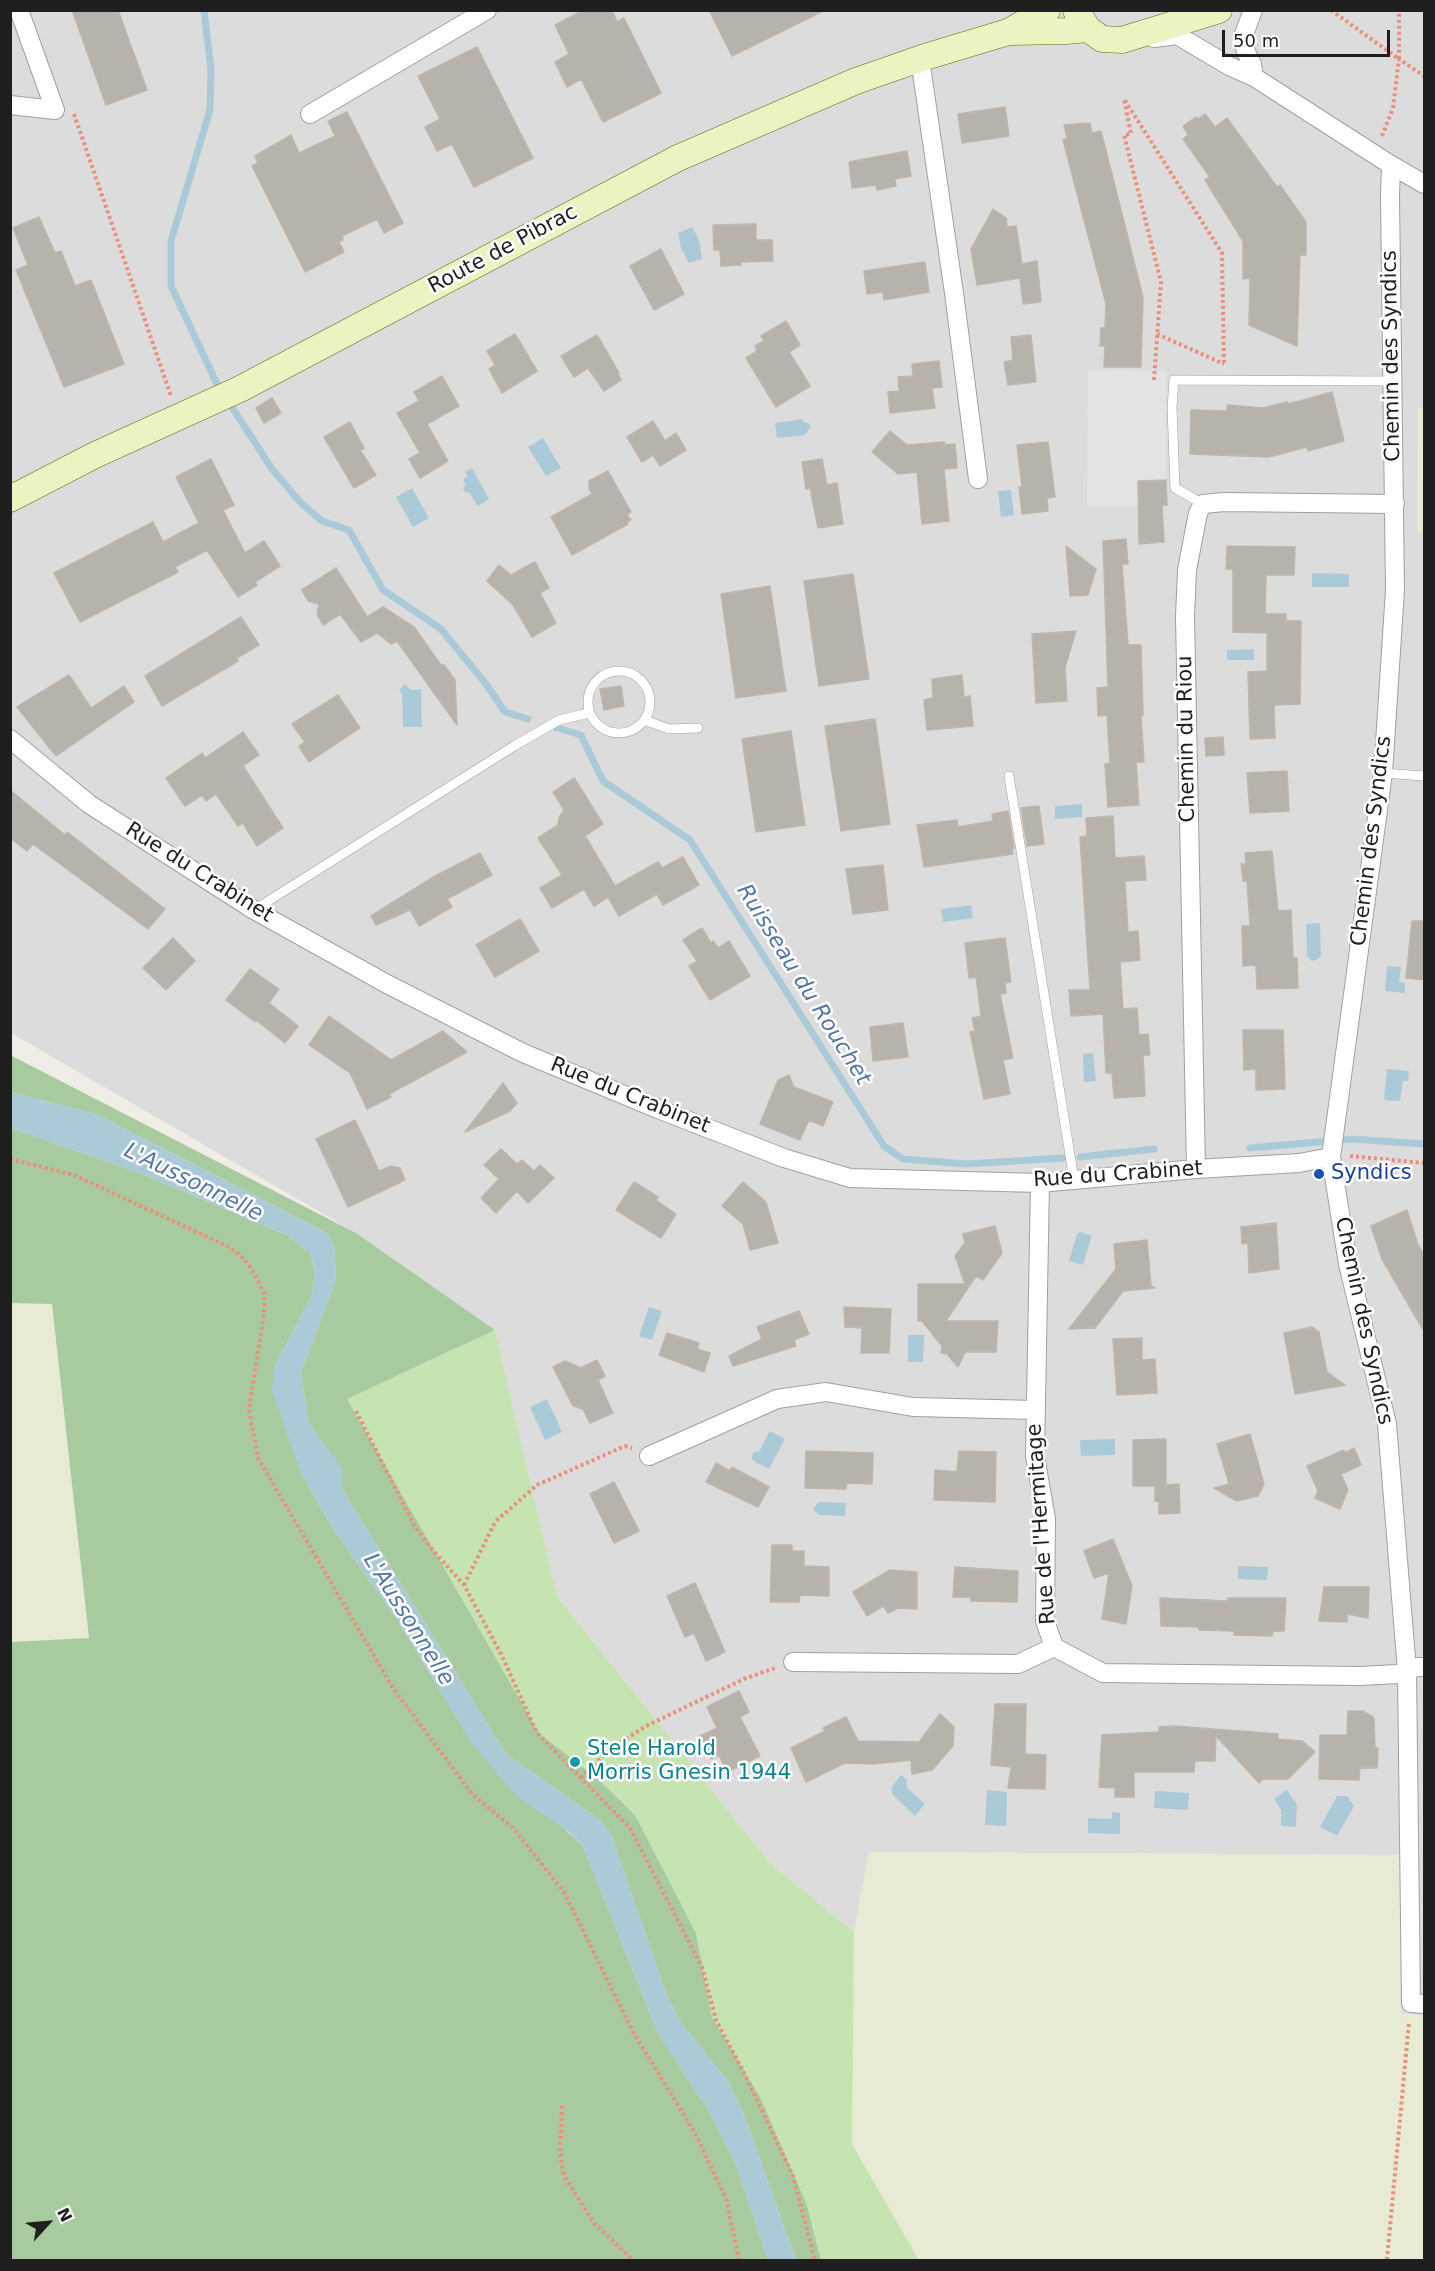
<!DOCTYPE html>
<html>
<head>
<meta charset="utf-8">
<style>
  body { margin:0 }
  #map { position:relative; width:1435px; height:2271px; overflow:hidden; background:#efede6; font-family:"DejaVu Sans",sans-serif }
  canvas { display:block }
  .frame { position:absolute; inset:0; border:12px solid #1f1f1f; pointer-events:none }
  .north { position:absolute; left:18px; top:2193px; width:60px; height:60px; -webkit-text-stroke:4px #fff; paint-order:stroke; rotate:64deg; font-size:16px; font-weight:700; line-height:24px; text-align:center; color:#1f1f1f }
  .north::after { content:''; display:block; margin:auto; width:21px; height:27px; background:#1f1f1f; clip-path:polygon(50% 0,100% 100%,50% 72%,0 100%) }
  .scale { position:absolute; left:1222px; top:30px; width:168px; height:27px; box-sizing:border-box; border:3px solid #1f1f1f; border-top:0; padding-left:8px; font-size:18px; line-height:21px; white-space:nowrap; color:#1f1f1f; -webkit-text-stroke:4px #fff; paint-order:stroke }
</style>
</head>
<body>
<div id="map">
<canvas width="1435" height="2271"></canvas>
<div class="frame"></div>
<div class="north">N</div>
<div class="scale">50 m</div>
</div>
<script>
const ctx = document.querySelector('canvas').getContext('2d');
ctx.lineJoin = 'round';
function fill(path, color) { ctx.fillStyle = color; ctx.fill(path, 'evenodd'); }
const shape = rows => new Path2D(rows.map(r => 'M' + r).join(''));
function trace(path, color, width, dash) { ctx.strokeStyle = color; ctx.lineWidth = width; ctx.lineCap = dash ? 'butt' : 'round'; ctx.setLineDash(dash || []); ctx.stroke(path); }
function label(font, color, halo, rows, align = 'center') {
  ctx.font = font + ' "DejaVu Sans",sans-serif'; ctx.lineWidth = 5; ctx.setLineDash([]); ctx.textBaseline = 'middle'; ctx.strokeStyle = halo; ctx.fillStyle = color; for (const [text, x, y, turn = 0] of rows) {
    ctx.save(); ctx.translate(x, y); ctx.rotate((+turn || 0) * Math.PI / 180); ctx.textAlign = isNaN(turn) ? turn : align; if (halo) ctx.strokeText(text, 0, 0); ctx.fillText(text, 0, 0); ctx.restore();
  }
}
fill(shape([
  [11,11,1424,11,1424,2015,1401,2014,1404,1855,869,1852,854,1932,769,1862,557,1596,495,1330,356,1233,11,1033]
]), '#dddcdc');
fill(shape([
  [1418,408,1424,408,1424,533,1417,532],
  [11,1303,52,1303,89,1638,11,1642],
  [869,1852,1404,1855,1401,2014,1424,2015,1424,2260,919,2260,852,2144,854,1932]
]), '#e8ebd3');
fill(shape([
  [495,1330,557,1596,769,1862,854,1932,852,2144,919,2260,821,2260,807,2205,761,2100,712,2017,696,1933,635,1815,597,1778,539,1733,347,1399]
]), '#c6e4b1');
fill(shape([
  [10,1055,356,1233,495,1330,347,1399,539,1733,597,1778,635,1815,696,1933,712,2017,761,2099,807,2205,821,2260,796,2260,742,2109,728,2082,679,2020,667,1996,610,1832,596,1817,506,1754,341,1487,342,1470,308,1422,301,1372,336,1279,334,1243,326,1233,306,1222,98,1115,11,1092],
  [11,1128,137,1172,287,1235,310,1253,315,1273,312,1295,274,1368,302,1475,333,1529,395,1616,472,1743,583,1846,659,2035,707,2108,735,2162,768,2260,11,2260,11,1642,89,1638,52,1304,11,1303]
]), '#a8ca9f');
fill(shape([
  [1088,370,1166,371,1166,480,1138,481,1138,506,1087,506]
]), '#e3e3e3');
fill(shape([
  [692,227,699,240,702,259,689,263,681,248,678,233],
  [803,419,803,422,808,423,811,426,805,435,777,438,775,423],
  [543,438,561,468,546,476,528,447],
  [472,468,489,499,478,506,469,492,466,493,463,488,466,486,463,479,468,476,465,472],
  [412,488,429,518,413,527,396,497],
  [1011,490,1014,515,1001,517,998,491],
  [1312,573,1349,574,1349,587,1312,587],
  [1254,649,1254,660,1227,660,1227,650],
  [405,684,411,690,421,689,422,727,403,727,402,694,399,690],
  [1082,804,1082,817,1055,819,1055,806],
  [971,905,973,918,943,922,941,909],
  [1320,923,1321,956,1316,960,1312,961,1307,956,1306,924],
  [1387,966,1401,967,1399,982,1405,983,1405,993,1385,991],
  [1093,1053,1096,1081,1084,1082,1083,1054],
  [1387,1069,1409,1071,1408,1081,1403,1081,1400,1101,1384,1100],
  [11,1092,98,1115,306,1222,326,1233,334,1243,336,1279,301,1372,308,1422,343,1470,341,1487,506,1754,596,1817,610,1832,667,1996,679,2020,728,2082,742,2109,796,2260,768,2260,735,2162,707,2108,659,2035,583,1846,568,1831,516,1796,472,1743,395,1616,333,1529,302,1475,272,1391,274,1368,312,1295,315,1273,310,1253,287,1235,137,1172,11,1128],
  [1080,1232,1090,1235,1091,1238,1083,1265,1069,1261,1077,1234],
  [649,1307,662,1311,652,1340,639,1336],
  [908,1335,924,1335,923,1362,908,1362],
  [547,1399,562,1432,545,1440,530,1407],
  [770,1431,785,1439,769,1469,754,1461,751,1457,754,1452,759,1452],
  [1115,1439,1115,1455,1081,1456,1080,1440],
  [819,1502,846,1503,845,1516,819,1515,813,1509],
  [1238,1566,1268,1567,1267,1580,1238,1579],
  [901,1775,907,1780,907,1788,925,1804,915,1816,892,1794,892,1787],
  [987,1790,1007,1792,1006,1826,985,1825],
  [1287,1790,1297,1805,1296,1827,1281,1826,1281,1810,1274,1799],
  [1155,1791,1189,1793,1188,1810,1154,1808],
  [1337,1796,1347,1796,1354,1806,1337,1836,1320,1827],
  [1112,1812,1120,1813,1120,1834,1088,1833,1088,1818,1112,1819]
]), '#abcad8');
trace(shape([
  [204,10,211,70,210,110,171,241,171,286,217,384],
  [232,407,272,469,301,503,322,521,349,530,383,590,441,629,486,684,505,712,528,719],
  [557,728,581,735,603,781,690,840,884,1146,903,1159,966,1164,1063,1158],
  [1250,1148,1352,1139,1424,1144],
  [1080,1157,1154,1149]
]), '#abcad8', 7);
const building = shape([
  [72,10,118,10,147,90,106,105,72,10],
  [584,10,612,10,617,22,624,18,661,93,603,122,581,79,567,87,555,62,569,54,555,25,584,10],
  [709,10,825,10,732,56,709,10],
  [477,47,533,158,474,187,452,144,437,151,425,127,440,119,418,76,477,47],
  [1005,107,1009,136,962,143,958,114,1005,107],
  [347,112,403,223,384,233,377,219,342,236,343,240,339,242,344,252,305,272,252,166,258,163,255,156,291,135,299,153,335,136,328,121,347,112],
  [1205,114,1215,127,1227,118,1277,187,1280,185,1306,222,1306,255,1300,255,1297,346,1249,325,1250,278,1243,279,1243,241,1205,180,1210,177,1183,139,1188,135,1183,126,1196,117,1198,119,1205,114],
  [1090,123,1092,133,1101,131,1143,297,1141,367,1104,367,1105,346,1100,346,1101,328,1105,328,1106,304,1063,140,1067,138,1064,125,1090,123],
  [907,151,911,176,895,179,896,186,877,190,876,185,852,188,849,162,907,151],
  [993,209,1006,218,1007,227,1016,226,1022,264,1037,261,1041,302,1023,304,1020,278,977,285,971,249,993,209],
  [39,217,55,253,61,251,75,286,91,280,124,364,64,387,16,270,28,265,13,228,39,217],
  [756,224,756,240,772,240,773,261,741,262,741,265,721,266,720,250,714,250,713,225,756,224],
  [661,249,684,294,654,310,630,266,661,249],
  [925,262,929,292,884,300,883,292,867,294,864,271,925,262],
  [786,321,800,345,789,352,810,386,776,407,746,358,757,351,755,346,764,341,761,336,786,321],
  [515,334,537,371,502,393,489,369,495,365,487,351,515,334],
  [597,335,619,373,618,374,621,380,604,391,588,368,574,377,561,356,597,335],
  [1031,335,1036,382,1008,385,1004,362,1013,360,1011,337,1031,335],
  [939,361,942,387,932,388,935,408,890,413,888,392,899,391,898,377,913,376,912,364,939,361],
  [442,376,459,406,427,424,448,461,420,478,409,459,420,453,397,413,419,401,414,392,442,376],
  [1332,392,1344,441,1308,451,1307,447,1269,457,1190,454,1191,410,1227,411,1227,405,1263,408,1287,402,1289,404,1332,392],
  [272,398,281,413,264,423,256,408,272,398],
  [653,421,665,441,676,433,686,450,660,466,653,455,642,462,627,437,653,421],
  [350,422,364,448,360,450,376,475,354,488,324,437,350,422],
  [890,431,907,445,944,442,945,445,955,444,957,468,944,469,949,521,922,524,917,472,898,474,872,452,890,431],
  [1048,442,1055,497,1047,498,1048,511,1022,514,1019,487,1022,487,1017,445,1048,442],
  [211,459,234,505,223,510,245,553,264,541,280,566,255,582,257,585,238,597,207,550,175,567,178,572,80,622,54,573,153,522,163,542,199,523,176,477,211,459],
  [822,459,827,485,837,483,843,524,818,528,810,488,806,489,802,462,822,459],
  [608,471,631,512,627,514,631,520,627,522,628,524,572,555,551,517,592,494,589,489,589,481,608,471],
  [1166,480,1167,505,1162,505,1164,542,1139,544,1138,481,1166,480],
  [1126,539,1128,564,1122,564,1128,645,1141,645,1143,715,1141,715,1144,762,1136,762,1139,805,1108,807,1105,764,1110,763,1107,715,1098,716,1097,688,1108,687,1103,541,1126,539],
  [1066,546,1096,569,1088,595,1070,596,1066,546],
  [1227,546,1295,547,1294,575,1266,575,1265,614,1286,614,1286,621,1301,621,1300,704,1274,705,1275,738,1250,739,1248,672,1267,671,1267,633,1233,632,1233,569,1226,569,1227,546],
  [535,562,549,588,540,593,556,623,532,637,513,605,487,581,499,565,511,575,535,562],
  [336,568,367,617,383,607,414,627,441,665,444,665,455,680,457,725,397,641,391,644,377,633,361,642,340,614,323,625,317,614,319,604,308,601,302,590,336,568],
  [853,574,869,679,819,686,804,581,853,574],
  [770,586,786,691,736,698,721,594,770,586],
  [241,617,259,645,237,658,238,661,162,706,145,676,241,617],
  [1076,631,1065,667,1067,701,1036,703,1032,634,1076,631],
  [69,675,91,708,124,686,134,702,56,756,17,707,69,675],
  [962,675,964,697,970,696,973,726,927,730,924,700,933,698,932,679,962,675],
  [621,686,624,706,604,710,600,689,621,686],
  [338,695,360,728,309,762,299,746,305,742,292,724,338,695],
  [875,719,890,824,841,831,825,726,875,719],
  [791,731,805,825,756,832,742,739,791,731],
  [243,732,259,755,243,766,283,828,257,846,243,823,238,826,216,794,206,801,202,795,185,806,166,778,202,753,205,758,243,732],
  [1223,737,1224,755,1206,756,1205,738,1223,737],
  [1287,771,1289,811,1250,813,1247,773,1287,771],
  [574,778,603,824,585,836,615,886,658,862,662,868,683,857,699,885,663,905,657,894,619,916,608,897,594,906,584,889,552,908,540,888,562,875,538,838,558,825,559,818,564,810,553,792,574,778],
  [10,790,65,835,67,832,165,909,148,929,33,844,27,851,10,838,10,790],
  [1039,806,1044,844,1027,846,1021,808,1039,806],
  [1008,811,1014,848,1012,848,1013,854,924,867,917,825,957,820,958,827,993,821,992,814,1008,811],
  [1113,816,1115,858,1144,856,1146,880,1125,881,1128,932,1138,931,1140,960,1120,962,1123,1009,1137,1008,1139,1035,1148,1034,1150,1055,1143,1055,1145,1096,1114,1098,1112,1073,1106,1073,1103,1014,1071,1016,1069,990,1090,990,1080,837,1087,836,1086,818,1113,816],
  [1272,851,1278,911,1291,910,1293,958,1297,958,1298,988,1257,989,1256,965,1243,966,1242,926,1250,926,1247,881,1243,881,1241,864,1246,864,1245,853,1272,851],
  [480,853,492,875,447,899,452,907,419,926,410,910,376,925,371,916,435,876,480,853],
  [883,865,888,910,853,914,846,869,883,865],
  [520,919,539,951,495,977,476,945,520,919],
  [1412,921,1425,921,1425,980,1406,978,1412,921],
  [702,928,711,943,713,941,718,948,729,941,750,976,710,1000,689,966,697,961,683,940,702,928],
  [173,938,195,961,166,990,143,968,173,938],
  [1005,938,1011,982,1005,983,1006,993,1000,994,1013,1058,1003,1060,1010,1094,984,1099,970,1032,975,1031,972,1018,981,1016,976,977,969,978,965,943,1005,938],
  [250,969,279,989,269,1003,298,1026,285,1043,256,1020,255,1022,226,1000,250,969],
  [329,1016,391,1060,443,1031,467,1052,389,1094,391,1097,367,1109,350,1073,309,1045,329,1016],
  [903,1023,908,1057,873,1061,870,1027,903,1023],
  [1243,1030,1283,1030,1285,1089,1256,1090,1256,1069,1244,1070,1243,1030],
  [789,1075,794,1087,833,1102,823,1126,809,1120,800,1140,760,1124,778,1080,789,1075],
  [503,1083,517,1103,510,1111,465,1132,503,1083],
  [355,1120,379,1171,391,1166,400,1168,405,1180,348,1207,316,1139,355,1120],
  [501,1149,517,1164,522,1160,534,1171,540,1165,554,1178,528,1203,517,1191,496,1213,481,1198,499,1179,484,1165,501,1149],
  [634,1182,658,1197,656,1200,676,1214,661,1238,616,1210,634,1182],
  [743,1182,766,1202,778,1243,750,1250,743,1224,722,1206,743,1182],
  [1407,1210,1418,1245,1425,1257,1425,1333,1382,1259,1371,1226,1407,1210],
  [1276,1223,1279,1269,1249,1273,1248,1243,1242,1244,1241,1227,1276,1223],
  [995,1226,1002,1253,983,1280,976,1276,946,1321,998,1321,996,1352,965,1352,958,1367,947,1354,941,1353,942,1346,922,1321,918,1321,918,1284,965,1284,955,1256,965,1243,963,1234,995,1226],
  [1147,1240,1151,1286,1155,1288,1123,1291,1095,1328,1069,1329,1116,1269,1114,1244,1147,1240],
  [844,1307,891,1309,889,1353,861,1353,862,1328,845,1327,844,1307],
  [799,1311,809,1334,794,1340,796,1346,733,1366,729,1356,762,1339,757,1327,799,1311],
  [1312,1327,1319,1332,1327,1372,1345,1385,1295,1394,1284,1333,1312,1327],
  [667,1333,699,1343,697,1349,710,1353,704,1372,659,1355,667,1333],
  [1142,1338,1142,1360,1155,1359,1157,1393,1117,1395,1113,1339,1142,1338],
  [597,1360,605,1376,598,1380,613,1413,590,1423,583,1409,573,1406,553,1367,565,1361,581,1368,597,1360],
  [1250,1434,1264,1484,1258,1496,1237,1501,1214,1488,1229,1484,1217,1444,1250,1434],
  [1166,1439,1166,1485,1179,1484,1180,1513,1159,1514,1159,1502,1155,1501,1155,1486,1133,1486,1133,1440,1166,1439],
  [1354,1448,1361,1465,1341,1474,1348,1490,1340,1509,1315,1498,1318,1491,1307,1466,1344,1450,1345,1453,1354,1448],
  [806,1451,873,1453,872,1484,847,1483,846,1489,805,1488,806,1451],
  [959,1451,996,1452,995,1502,934,1500,935,1470,957,1472,959,1451],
  [716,1463,730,1471,732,1467,769,1487,758,1507,706,1482,716,1463],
  [614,1482,639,1531,614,1543,590,1494,614,1482],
  [1113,1539,1132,1586,1126,1624,1102,1619,1109,1573,1094,1578,1084,1551,1113,1539],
  [772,1545,792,1545,792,1551,804,1551,804,1566,829,1567,829,1596,800,1595,799,1602,770,1602,772,1545],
  [955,1567,1018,1571,1017,1602,971,1601,970,1597,953,1597,955,1567],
  [890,1570,917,1572,917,1609,898,1608,888,1613,883,1606,867,1616,853,1592,890,1570],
  [695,1583,725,1652,706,1661,694,1633,685,1637,667,1596,695,1583],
  [1324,1587,1369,1587,1368,1618,1347,1614,1347,1622,1319,1621,1324,1587],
  [1160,1598,1228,1601,1228,1598,1286,1598,1284,1631,1273,1631,1272,1636,1234,1635,1234,1631,1199,1630,1199,1627,1161,1626,1160,1598],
  [739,1691,749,1712,740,1717,760,1756,727,1772,719,1755,711,1759,700,1736,717,1728,707,1707,739,1691],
  [995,1704,1026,1704,1025,1754,1046,1755,1045,1789,1008,1788,1011,1767,991,1765,995,1704],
  [1348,1711,1363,1711,1374,1718,1375,1748,1378,1748,1377,1768,1360,1768,1359,1780,1319,1779,1320,1735,1347,1735,1348,1711],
  [940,1714,954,1727,953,1746,932,1770,912,1774,911,1760,874,1764,845,1763,806,1782,791,1748,825,1731,823,1728,846,1717,858,1741,919,1742,940,1714],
  [1175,1726,1278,1734,1278,1739,1302,1741,1315,1752,1288,1779,1263,1779,1259,1783,1216,1736,1215,1761,1195,1761,1194,1772,1134,1772,1134,1797,1115,1797,1115,1788,1099,1787,1102,1735,1159,1732,1159,1727,1175,1726]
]);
fill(building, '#b8b2ac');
trace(building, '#bfb5aa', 1.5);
const lane = shape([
  [1203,504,1175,488,1172,407,1174,380,1392,381],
  '588 702a31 31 0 1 1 62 0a31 31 0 1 1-62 0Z',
  [644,720,669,729,698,728],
  [1383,773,1424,776],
  [1009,776,1074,1180],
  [254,910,514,746,559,720,589,713]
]);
const street = shape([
  [1253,10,1243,37,1246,52,1252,64,1254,77],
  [1154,38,1177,35,1229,66,1254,77,1391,165,1424,184],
  [920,59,954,293,978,479],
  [10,105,55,110,19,10],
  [310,114,487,10],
  [1391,165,1390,196,1395,590,1383,773,1331,1157,1348,1264,1387,1424,1407,1671,1411,2003,1424,2004],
  [10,739,89,804,254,910,387,984,523,1053,653,1107,784,1158,850,1178,1040,1183,1196,1169,1299,1163,1331,1157],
  [1196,1169,1185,617,1187,570,1198,513,1203,504,1224,502,1395,504],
  [1040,1183,1035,1456,1046,1519,1045,1621,1054,1647,1103,1673,1359,1676,1398,1674,1417,1667,1424,1667],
  [649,1456,777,1399,826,1392,913,1407,1035,1410],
  [793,1662,1018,1664,1054,1647]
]);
const secondary = shape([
  [1076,10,1088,29,1102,39,1122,40,1219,10],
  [1010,32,1066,31,1088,29],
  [10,499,95,455,240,389,678,158,856,81,925,57,1008,32,1047,10]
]);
trace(lane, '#a0a0a0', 10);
trace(street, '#a0a0a0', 20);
trace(secondary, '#5b6c10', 27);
trace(shape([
  [1331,10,1399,59,1399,10],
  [74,114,171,396],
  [1382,136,1393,108,1399,59,1424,76],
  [1157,334,1224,364],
  [1154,380,1161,282,1124,135,1131,134,1124,99,1222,253,1224,365],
  [1350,1156,1424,1163],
  [10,1159,74,1175,229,1247,240,1255,251,1268,264,1293,265,1307,249,1410,258,1458,393,1688,472,1794,513,1828,564,1892,633,2032,695,2133,726,2198,739,2260],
  [356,1411,414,1525,430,1547,464,1585,502,1656,537,1733,630,1828,702,1967,716,2020,744,2073,793,2176,815,2260],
  [464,1585,495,1522,537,1485,625,1446,632,1448],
  [581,1778,611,1748,648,1725,744,1679,775,1668],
  [562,2106,560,2153,564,2176,594,2223,633,2260],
  [1387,2260,1409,2022]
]), '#ec8f7a', 4, [3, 3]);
trace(lane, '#fff', 9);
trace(street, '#fff', 18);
trace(secondary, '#edf3c0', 26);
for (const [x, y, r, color] of [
  [1319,1174,6,"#1a4fb4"],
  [575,1762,6,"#0f9aa8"]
]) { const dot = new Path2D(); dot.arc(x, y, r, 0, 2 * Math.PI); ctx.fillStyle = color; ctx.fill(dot); trace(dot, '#fff', 2); }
label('21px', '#1f1f1f', '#fff', [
  ["Route de Pibrac",503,250,-28],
  ["Chemin des Syndics",1392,356,-91],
  ["Chemin du Riou",1187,739,-91],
  ["Chemin des Syndics",1372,841,-83],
  ["Rue du Crabinet",199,873,32],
  ["Rue du Crabinet",630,1096,22],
  ["Rue du Crabinet",1118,1175,-4],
  ["Chemin des Syndics",1363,1321,78],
  ["Rue de l'Hermitage",1042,1524,-94]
]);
label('21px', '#164399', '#fff', [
  ["Syndics",1331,1174]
], 'left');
label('21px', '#0d838f', '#fff', [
  ["Stele Harold",587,1750],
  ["Morris Gnesin 1944",587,1774]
], 'left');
label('italic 22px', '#5577a5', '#fff', [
  ["Ruisseau du Rouchet",803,985,58],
  ["L'Aussonnelle",193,1183,26],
  ["L'Aussonnelle",408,1620,58]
]);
</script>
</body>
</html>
